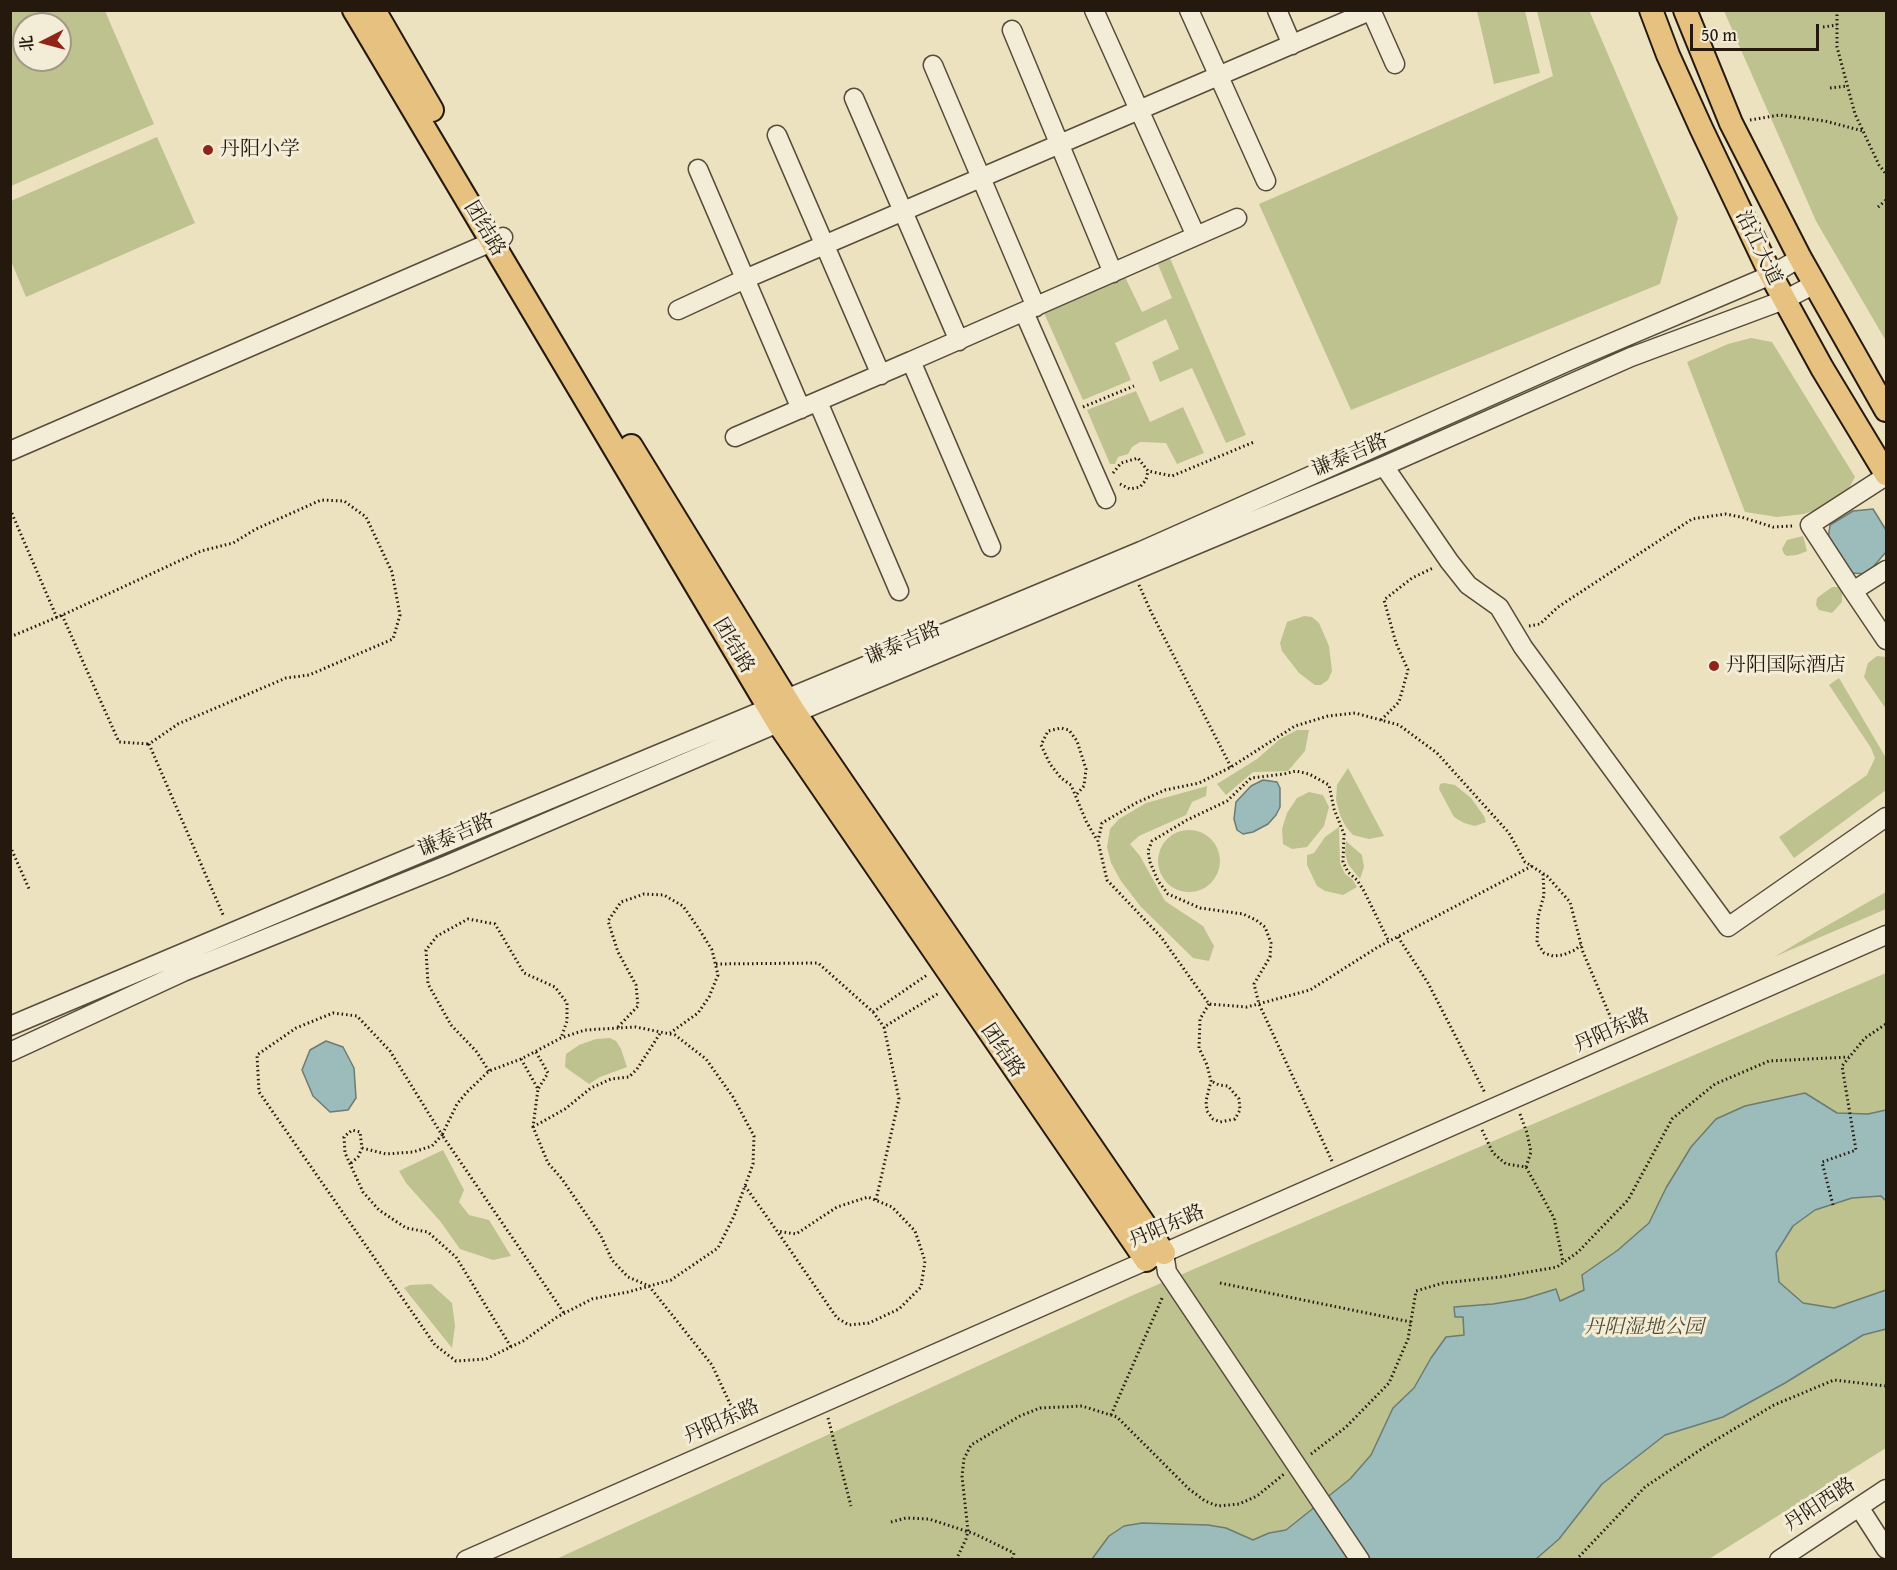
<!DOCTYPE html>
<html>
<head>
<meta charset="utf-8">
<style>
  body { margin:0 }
  #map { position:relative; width:1897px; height:1570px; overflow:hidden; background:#ede2c0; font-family:"Gentium Book Plus","Noto Serif SC",serif }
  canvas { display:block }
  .frame { position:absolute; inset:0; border:12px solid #25190e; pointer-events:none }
  .north { position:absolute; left:12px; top:12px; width:60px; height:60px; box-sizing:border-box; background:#f3ecd6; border:2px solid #a19886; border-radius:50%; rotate:264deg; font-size:16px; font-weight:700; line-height:24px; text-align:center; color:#25190e }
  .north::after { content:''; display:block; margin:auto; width:21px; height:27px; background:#8f2418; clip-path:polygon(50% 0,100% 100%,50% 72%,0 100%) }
  .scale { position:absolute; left:1690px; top:24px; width:129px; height:27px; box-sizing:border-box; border:3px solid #25190e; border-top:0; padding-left:8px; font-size:18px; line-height:21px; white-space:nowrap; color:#25190e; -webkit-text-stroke:4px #f3ecd6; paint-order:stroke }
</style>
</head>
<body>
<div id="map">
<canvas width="1897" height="1570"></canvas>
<div class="frame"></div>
<div class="north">北</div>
<div class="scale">50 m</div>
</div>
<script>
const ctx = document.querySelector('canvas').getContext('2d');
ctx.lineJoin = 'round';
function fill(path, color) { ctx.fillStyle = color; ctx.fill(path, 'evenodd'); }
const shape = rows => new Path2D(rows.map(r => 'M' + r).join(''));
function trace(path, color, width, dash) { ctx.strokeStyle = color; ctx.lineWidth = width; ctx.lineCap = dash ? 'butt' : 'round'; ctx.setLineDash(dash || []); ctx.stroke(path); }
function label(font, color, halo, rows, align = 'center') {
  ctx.font = font + ' "Gentium Book Plus","Noto Serif SC",serif'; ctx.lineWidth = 6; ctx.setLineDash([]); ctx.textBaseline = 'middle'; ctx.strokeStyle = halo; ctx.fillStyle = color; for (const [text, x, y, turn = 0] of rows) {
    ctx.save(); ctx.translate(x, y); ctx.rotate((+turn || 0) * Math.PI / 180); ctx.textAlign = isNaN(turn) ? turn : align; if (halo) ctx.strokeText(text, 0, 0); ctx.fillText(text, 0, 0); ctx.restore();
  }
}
fill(shape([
  [11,10,105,11,154,124,11,186],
  [24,24,60,24,60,60,24,60],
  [1589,10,1678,218,1660,284,1351,410,1259,204,1553,76,1537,11],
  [1477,11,1525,11,1540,73,1494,84],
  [1724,11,1886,11,1886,341,1816,221],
  [157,137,195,223,26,297,11,261,11,201],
  [1169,256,1246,435,1226,443,1192,368,1160,382,1152,362,1179,349,1166,319,1115,343,1131,380,1083,400,1044,313,1125,277,1142,312,1172,298,1157,262],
  [1751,338,1772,342,1855,477,1848,490,1828,506,1804,514,1777,517,1745,512,1687,362,1728,344],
  [1136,391,1150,422,1183,407,1204,453,1177,464,1166,443,1140,442,1132,447,1128,454,1118,457,1115,464,1110,464,1087,410],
  [1803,536,1807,551,1797,555,1787,556,1784,554,1782,549,1787,540],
  [1832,587,1838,587,1842,593,1842,602,1832,613,1819,610,1816,605,1817,598],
  [1304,616,1312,617,1319,623,1329,646,1332,671,1328,680,1321,685,1315,685,1299,673,1282,651,1280,643,1287,622],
  [1877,656,1886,657,1886,709,1864,677,1868,663],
  [1839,678,1886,758,1886,790,1794,858,1779,837,1867,775,1875,758,1871,748,1829,685],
  [1297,730,1309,730,1305,751,1288,771,1253,772,1226,795,1217,784,1257,759,1280,739],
  [1348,768,1384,836,1369,839,1353,835,1346,827,1340,815,1336,800,1337,785],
  [1444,783,1455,785,1471,798,1484,816,1486,822,1475,826,1464,823,1454,817,1439,789,1440,784],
  [1207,786,1206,796,1192,802,1186,815,1139,836,1130,844,1140,856,1165,901,1203,926,1214,946,1209,961,1193,958,1141,907,1121,881,1111,863,1107,847,1110,829,1119,819,1146,803],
  [1309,792,1323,795,1329,807,1324,826,1307,847,1292,849,1283,844,1282,829,1287,813,1297,798],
  [1339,827,1340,863,1345,874,1352,879,1357,887,1343,895,1325,891,1317,886,1307,865,1307,855,1314,853,1325,837],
  '1158 861a31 31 0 1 1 62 0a31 31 0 1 1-62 0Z',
  [1346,841,1362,855,1364,867,1360,879,1348,864,1345,853],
  [1886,892,1886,909,1774,957,1821,929],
  [1886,973,1886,1448,1709,1559,554,1560,1131,1296],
  [610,1038,616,1041,621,1049,627,1067,600,1077,589,1084,565,1067,566,1054,579,1045,596,1039],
  [443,1150,464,1190,459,1202,469,1215,489,1220,511,1256,493,1260,460,1249,440,1221,406,1183,399,1171],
  [431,1284,452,1303,455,1326,452,1348,404,1288,410,1285]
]), '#bdc28f');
const water = shape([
  [1873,509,1886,530,1886,552,1867,574,1851,573,1828,539,1830,525,1853,511,1873,509],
  [1263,780,1277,782,1280,788,1280,807,1276,815,1268,824,1253,832,1243,834,1237,830,1234,819,1236,802,1251,786,1263,780],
  [326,1041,343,1047,354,1068,356,1098,348,1110,330,1112,313,1096,302,1070,310,1050,326,1041],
  [1805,1093,1837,1113,1868,1114,1886,1110,1886,1201,1881,1196,1852,1198,1815,1210,1793,1226,1776,1253,1779,1282,1803,1303,1834,1308,1886,1290,1886,1329,1863,1335,1785,1383,1723,1417,1665,1435,1602,1484,1559,1539,1536,1559,1092,1559,1109,1536,1124,1526,1142,1523,1208,1525,1226,1528,1253,1540,1269,1533,1286,1530,1350,1479,1371,1455,1393,1408,1414,1388,1431,1358,1446,1337,1464,1335,1463,1317,1455,1317,1454,1307,1493,1304,1524,1299,1556,1289,1560,1301,1584,1290,1582,1275,1618,1250,1649,1223,1666,1188,1691,1147,1716,1119,1745,1106,1805,1093]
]);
fill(water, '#9bbcba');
trace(water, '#6c7b75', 1.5);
const minor = shape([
  [1094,10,1196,236],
  [1189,10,1266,181],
  [1277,10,1292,45],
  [1371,10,1395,64],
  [1012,30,1113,273],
  [933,65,1036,307],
  [854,98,959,341],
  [777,135,881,375],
  [698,169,801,409],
  [678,310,745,279,1372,10],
  [1024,312,1106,499],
  [911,361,1237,218],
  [818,402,899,591],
  [735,437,911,361,991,547],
  [10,451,503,237],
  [1384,466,1449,561,1468,585,1499,607,1523,647,1728,927,1886,817],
  [1886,476,1810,525,1853,591,1886,570],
  [1853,591,1886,640],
  [10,1026,318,896,769,708,786,699,1141,551,1569,361,1771,275,1800,258],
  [10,1052,183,972,447,865,778,723,795,713,1384,466,1631,357,1784,300,1815,284],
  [1164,1253,1167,1272,1360,1560],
  [1859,1507,1886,1549],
  [466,1560,1886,935],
  [1779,1560,1886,1489]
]);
const major = shape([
  [354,10,778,723,1146,1260],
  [374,10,432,110],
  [1651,10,1668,55,1701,128,1771,275,1822,368,1886,474],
  [1685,10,1731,123,1800,258,1886,410],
  [631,446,795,713,1164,1253]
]);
trace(minor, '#574b3a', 21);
trace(major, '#25190e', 26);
trace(shape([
  [1837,10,1837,47,1855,114,1879,165,1886,174],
  [1823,27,1837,25],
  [1830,88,1848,86],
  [1750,120,1780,115,1825,121,1863,131],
  [1878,207,1886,200],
  [1083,407,1134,386],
  [1113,473,1121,463,1138,458,1148,471,1172,476,1254,442],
  [1120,484,1130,489,1140,487,1146,480,1148,471],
  [10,509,57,618],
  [1139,585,1151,612,1231,767],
  [62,615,119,742,149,744],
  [1529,626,1540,624,1558,607,1692,519,1725,514,1741,517,1773,527,1793,526],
  [10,637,67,613,179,561,201,551,233,543,256,529,321,500,344,501,366,517,392,572,400,615,393,639,309,675,286,678,178,724,149,744,224,917],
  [1381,720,1399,702,1408,670,1396,643,1384,600,1412,578,1433,568],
  [1077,794,1084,786,1086,769,1077,741,1069,730,1061,728,1048,731,1041,745,1050,764,1061,778,1071,785,1086,821,1097,840],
  [10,846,30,891],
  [1532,866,1378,947,1310,990,1247,1007,1209,1004,1161,937,1107,880,1098,841,1102,823,1136,803,1165,790,1199,783,1231,767,1295,726,1328,716,1355,713,1399,725,1437,753,1509,833,1525,862,1547,876,1570,902,1583,952,1618,1035],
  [1543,874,1544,895,1538,917,1537,943,1544,953,1553,956,1563,955,1575,950,1581,945],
  [1398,937,1428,983,1485,1093],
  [716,964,818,963,873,1012,927,975],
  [1209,1004,1200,1019,1199,1048,1207,1065,1211,1081,1206,1101,1207,1111,1213,1119,1220,1122,1235,1119,1240,1110,1239,1099,1228,1086,1219,1085,1211,1081],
  [873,1012,884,1027],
  [618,1027,638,1006,636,985,618,952,608,921,621,902,644,894,664,895,683,906,699,929,712,950,718,975,709,997,698,1013,670,1033],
  [536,1052,548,1073,538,1089],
  [521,1059,538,1089,533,1127,548,1163,562,1179,601,1236,612,1260,628,1277,649,1286,712,1365,739,1423],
  [489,1071,476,1051,451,1025,428,984,426,950,437,936,468,919,495,924,524,973,555,987,567,1003,567,1021,561,1038],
  [1520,1114,1527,1133,1531,1152,1526,1167],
  [533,1127,565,1109,591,1088,611,1079,629,1077,637,1069,661,1032],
  [1482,1130,1493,1153,1506,1164,1526,1167,1554,1218,1563,1262],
  [362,1148,386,1154,413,1152,432,1146,442,1135,390,1051,357,1016,333,1013,296,1028,257,1055,259,1092,435,1345,456,1361,486,1359,523,1341,557,1317,592,1299,628,1292,671,1280,718,1248,734,1216,753,1164,754,1136,733,1097,706,1059,675,1035,636,1027,585,1030,561,1038,521,1059,489,1071,467,1092,457,1104,442,1135,564,1313],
  [1332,1161,1259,1004,1254,984,1270,957,1271,943,1265,927,1256,920,1243,914,1200,908,1168,894,1158,881,1150,862,1148,851,1152,841,1187,820,1227,801,1251,778,1284,774,1296,771,1309,774,1329,785,1334,809,1344,834,1343,862,1348,872,1357,880,1364,891,1389,942],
  [351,1163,358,1157,362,1148,360,1132,352,1130,344,1137,345,1153,363,1192,379,1210,406,1228,428,1232,456,1257,511,1347],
  [745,1186,777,1231,837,1318,849,1325,869,1323,899,1309,921,1287,925,1261,915,1231,892,1207,868,1197,837,1207,796,1234,777,1231],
  [876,1200,899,1099,884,1027,939,993],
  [1833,1205,1822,1162,1856,1150,1842,1066,1865,1038,1886,1024],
  [1220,1283,1411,1322],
  [1111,1415,1163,1296],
  [828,1418,851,1506],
  [1311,1454,1346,1427,1389,1383,1408,1339,1416,1291,1443,1283,1500,1277,1557,1267,1578,1252,1628,1200,1672,1119,1715,1084,1769,1061,1849,1057],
  [891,1522,906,1518,929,1519,975,1534,1014,1553,1012,1560],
  [956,1560,966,1539,968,1531,962,1476,964,1459,971,1445,1020,1416,1040,1408,1082,1406,1117,1417,1189,1489,1205,1501,1218,1506,1239,1504,1257,1496,1284,1474],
  [1576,1560,1645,1487,1709,1444,1774,1405,1834,1380,1886,1386]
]), '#25190e', 3, [1.5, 3]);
trace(minor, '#f3ecd6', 18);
trace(major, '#e6c180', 22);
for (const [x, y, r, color] of [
  [208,150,6,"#8f2418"],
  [1714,666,6,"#8f2418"]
]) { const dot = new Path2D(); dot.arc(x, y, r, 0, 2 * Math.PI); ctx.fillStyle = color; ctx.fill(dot); trace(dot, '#f3ecd6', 2); }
label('20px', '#25190e', '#f3ecd6', [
  ["丹阳小学",220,150],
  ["丹阳国际酒店",1726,666]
], 'left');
label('20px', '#25190e', '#f3ecd6', [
  ["团结路",484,229,59],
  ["沿江大道",1758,248,64],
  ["谦泰吉路",1350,456,-23],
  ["谦泰吉路",903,644,-23],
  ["团结路",733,646,59],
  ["谦泰吉路",456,836,-23],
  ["丹阳东路",1612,1031,-24],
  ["团结路",1002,1051,56],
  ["丹阳东路",1167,1227,-23],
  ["丹阳东路",722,1422,-24],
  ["丹阳西路",1820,1505,-33]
]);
label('italic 20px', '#534c35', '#f3ecd6', [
  ["丹阳湿地公园",1644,1328]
]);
</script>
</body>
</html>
